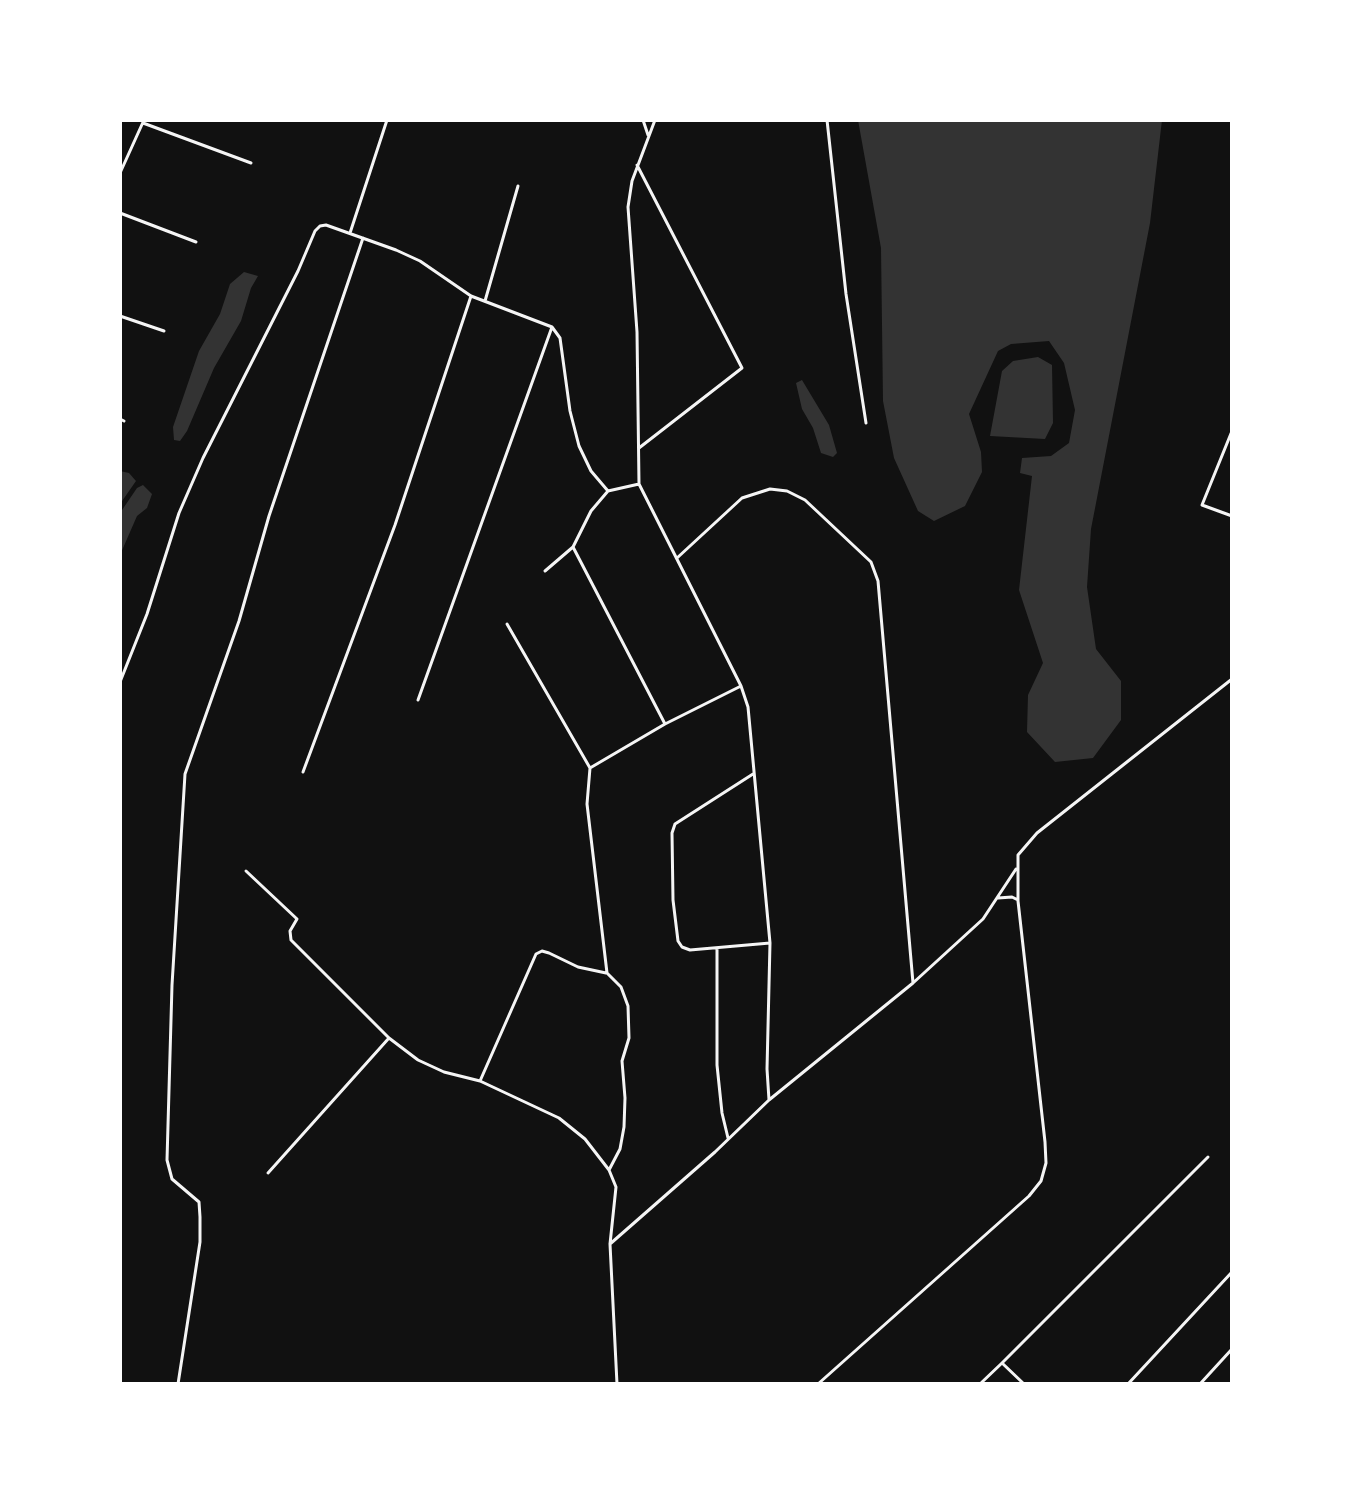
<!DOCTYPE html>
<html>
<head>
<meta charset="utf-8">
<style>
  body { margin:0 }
  #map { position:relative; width:1352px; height:1504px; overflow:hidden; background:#111; font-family:Literata,serif }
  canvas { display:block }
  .frame { position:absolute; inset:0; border:122px solid #fff; pointer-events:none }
</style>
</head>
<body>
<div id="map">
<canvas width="1352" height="1504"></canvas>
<div class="frame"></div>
</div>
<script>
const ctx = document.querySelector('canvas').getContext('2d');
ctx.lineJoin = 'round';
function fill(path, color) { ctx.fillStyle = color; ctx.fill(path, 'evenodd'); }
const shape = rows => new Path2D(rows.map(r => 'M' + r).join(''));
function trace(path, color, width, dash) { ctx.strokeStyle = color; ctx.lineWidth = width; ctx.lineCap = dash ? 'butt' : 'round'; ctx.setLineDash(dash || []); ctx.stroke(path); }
fill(shape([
  [858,120,1162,120,1150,223,1091,529,1087,587,1096,649,1121,681,1121,720,1093,758,1055,762,1027,732,1028,695,1043,663,1019,590,1032,476,1020,473,1022,458,1051,456,1069,443,1075,410,1064,363,1049,341,1011,344,998,351,969,414,981,452,982,472,965,506,934,521,918,511,894,458,883,401,881,248],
  [244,272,258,276,251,288,241,321,214,368,187,431,180,441,174,440,173,427,199,351,220,314,230,284],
  [1038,357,1052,365,1053,423,1045,439,990,436,1002,371,1013,361],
  [802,380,829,425,837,453,833,457,821,453,813,428,802,409,796,383],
  [120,471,129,473,136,481,120,504],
  [143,485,152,494,147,508,137,516,120,555,120,513,137,488]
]), '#333');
trace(shape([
  [643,120,648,135],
  [655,120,632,181,628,207,637,332,639,484,741,686,748,707,770,943,767,1069,769,1100],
  [827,120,846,294,866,423],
  [143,123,251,163],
  [637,165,742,368,639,448],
  [120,173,144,120],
  [120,213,196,242],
  [350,233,387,120],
  [485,301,518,186],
  [120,316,164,331],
  [120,419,124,421],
  [1232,431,1202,505,1232,516],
  [573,547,665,724],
  [677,558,742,498,770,489,787,491,805,500,871,562,878,581,913,983],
  [545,571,573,547,591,511,608,491],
  [507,624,590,768,587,804,607,973,621,987,628,1006,629,1038,622,1061,625,1098,624,1127,620,1149,609,1170],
  [120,682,147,614,179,513,203,458,298,271,315,231,320,226,326,225,396,250,420,261,471,296,552,327,560,338,570,411,579,446,591,471,608,491,639,484],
  [418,700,552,327],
  [590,768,665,724,741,686],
  [303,772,395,525,471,296],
  [753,774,675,824,672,833,673,900,678,941,682,947,690,950,770,943],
  [246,871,297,919,290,931,291,940,389,1038,418,1060,444,1072,480,1081,559,1118,585,1139,609,1170,616,1187,610,1244,617,1384],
  [998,898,1012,897,1018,900],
  [717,949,717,1065,722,1113,728,1138],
  [480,1081,536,954,542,951,549,953,578,967,606,973],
  [268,1173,389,1038],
  [610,1244,715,1152,769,1100,913,983,983,919,1016,869],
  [178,1384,200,1242,200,1217,199,1202,172,1179,167,1160,172,985,185,774,239,621,269,516,363,238],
  [818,1384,1029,1196,1041,1181,1046,1163,1045,1142,1018,901,1018,855,1037,833,1232,679],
  [980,1384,1002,1363],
  [1024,1384,1002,1363,1208,1157],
  [1128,1384,1232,1272],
  [1200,1384,1232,1349]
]), '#f5f5f5', 3);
</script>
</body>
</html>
